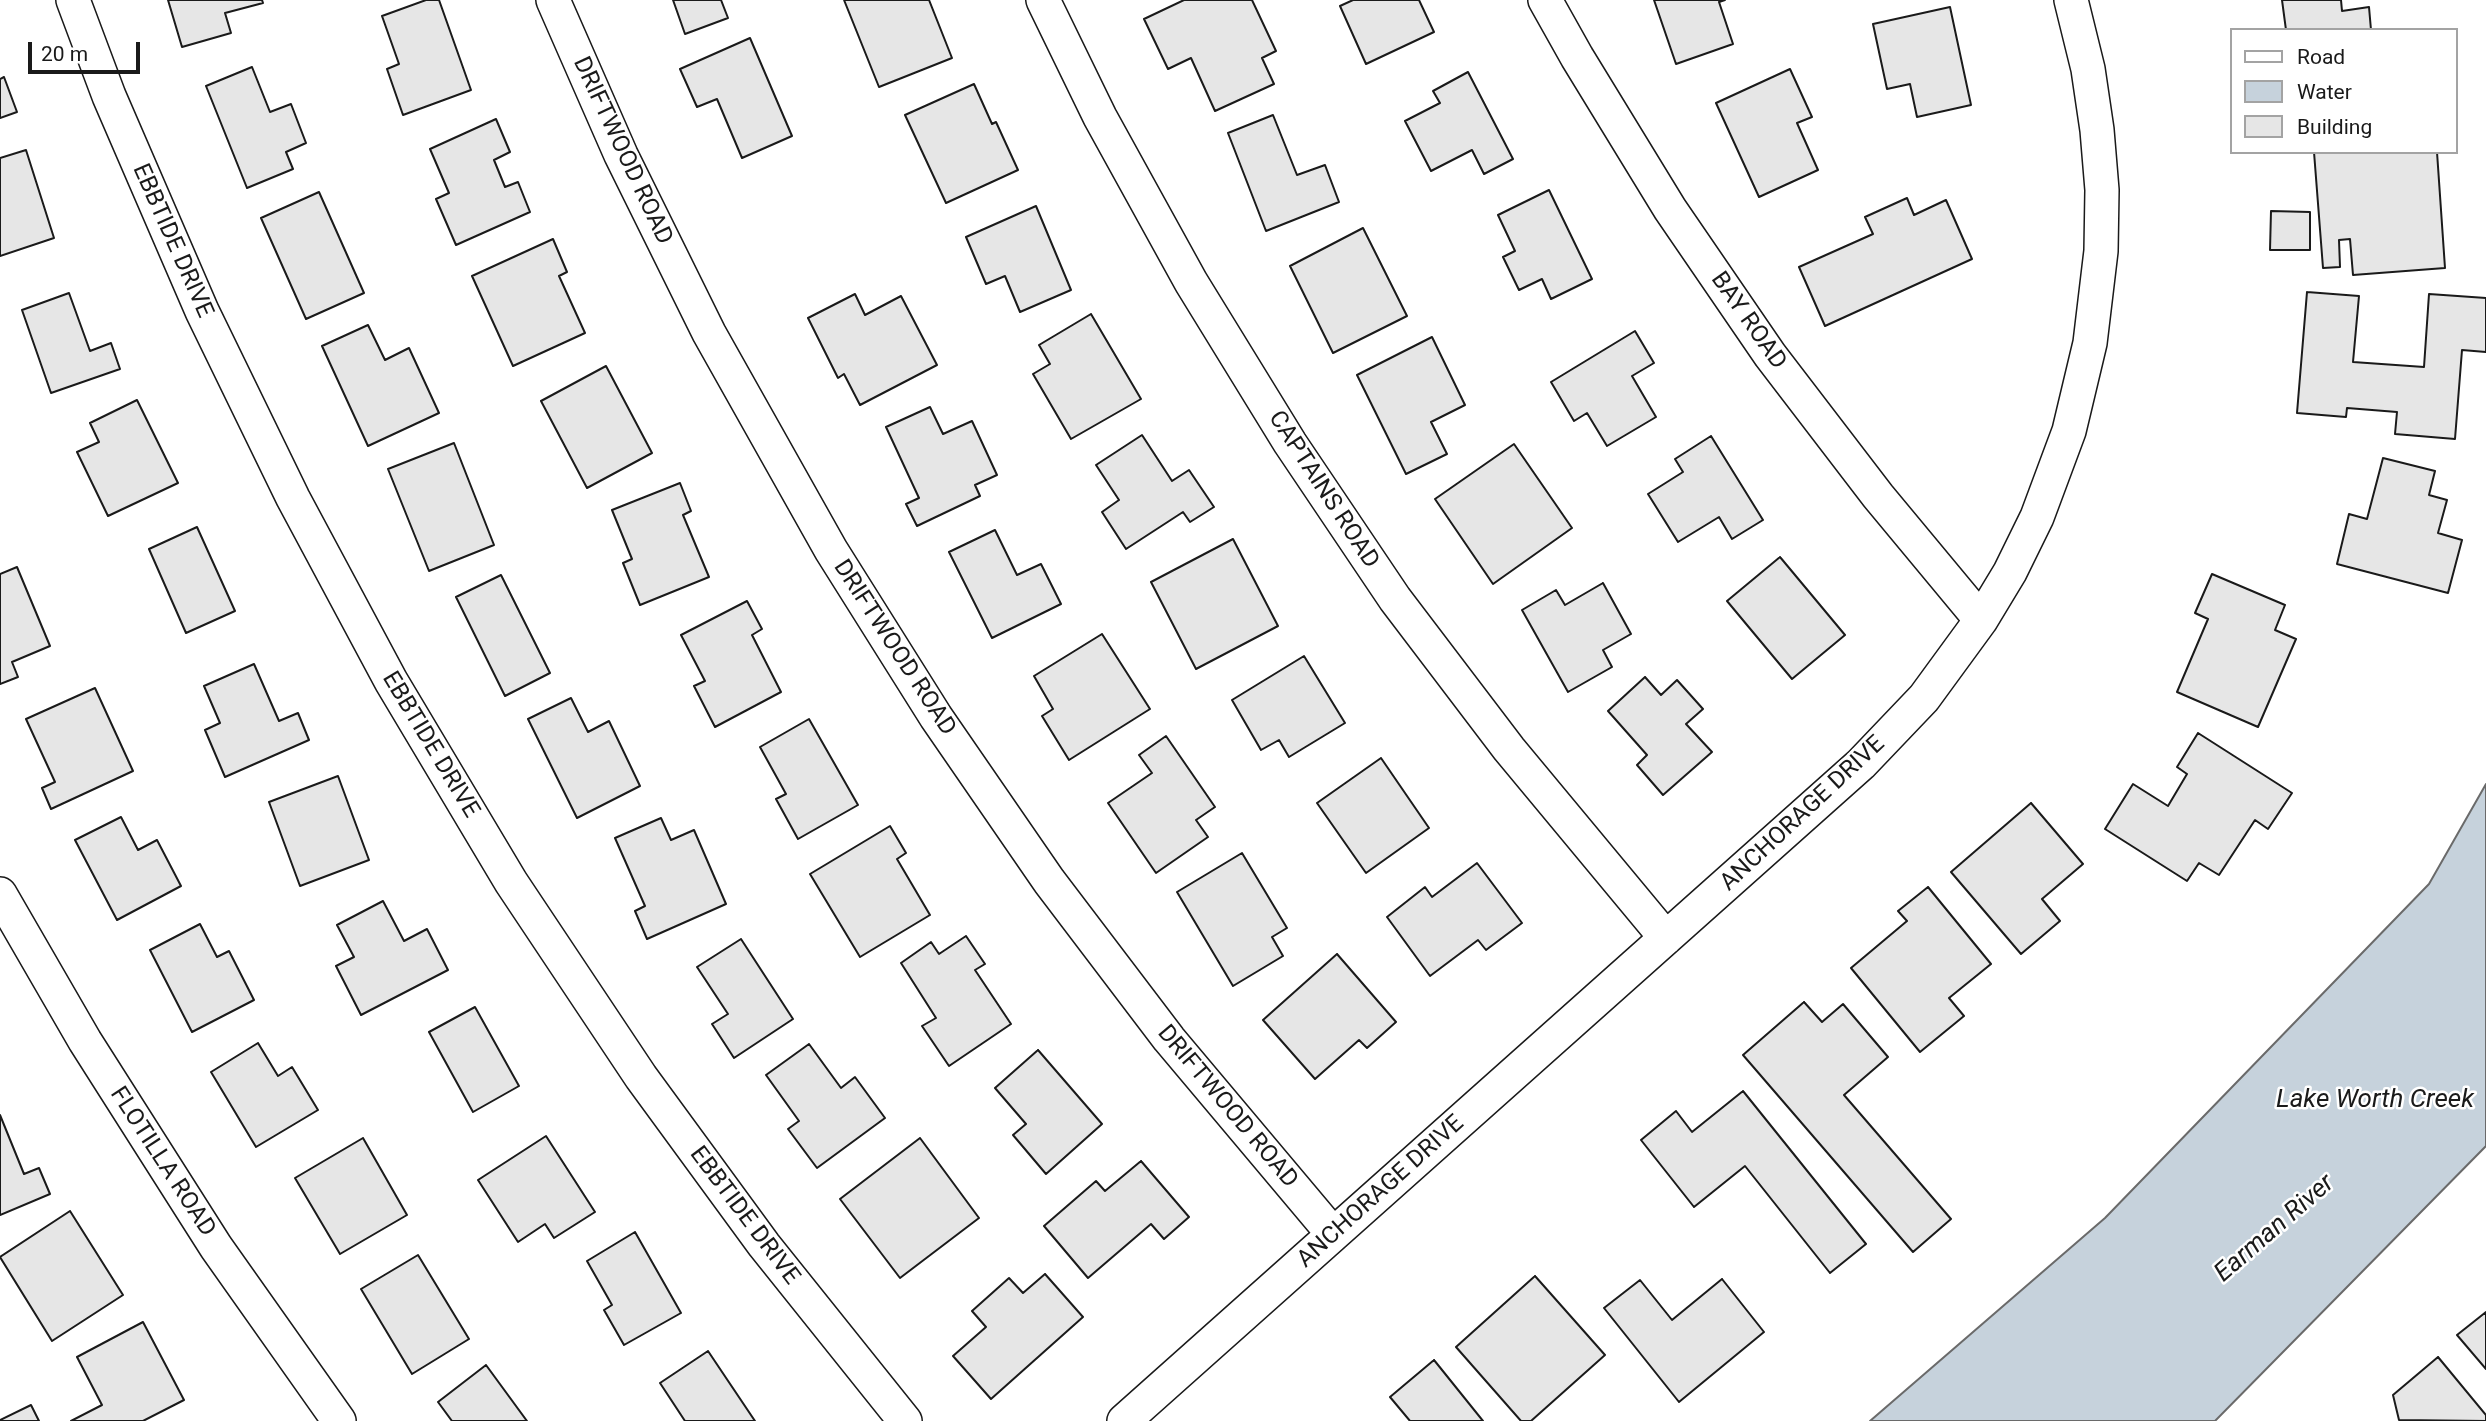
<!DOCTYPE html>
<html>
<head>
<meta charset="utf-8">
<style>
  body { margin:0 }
  #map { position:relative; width:2486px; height:1421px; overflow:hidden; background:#fff; font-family:Roboto,sans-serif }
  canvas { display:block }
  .legend { position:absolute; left:2230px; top:28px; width:228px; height:126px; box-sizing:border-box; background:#fff; border:2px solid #a3a3a3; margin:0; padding:9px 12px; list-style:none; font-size:21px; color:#1a1a1a }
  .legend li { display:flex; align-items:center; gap:14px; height:35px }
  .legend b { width:35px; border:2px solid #a3a3a3 }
  .scale { position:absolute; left:28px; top:42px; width:112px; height:32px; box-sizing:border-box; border:4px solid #1a1a1a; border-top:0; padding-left:9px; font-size:21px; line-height:24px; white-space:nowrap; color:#1a1a1a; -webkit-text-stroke:5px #fff; paint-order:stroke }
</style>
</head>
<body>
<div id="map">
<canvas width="2486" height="1421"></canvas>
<ul class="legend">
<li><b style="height:9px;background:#fff"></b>Road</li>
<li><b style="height:19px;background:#c6d2dc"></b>Water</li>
<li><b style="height:19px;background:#e6e6e6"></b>Building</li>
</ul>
<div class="scale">20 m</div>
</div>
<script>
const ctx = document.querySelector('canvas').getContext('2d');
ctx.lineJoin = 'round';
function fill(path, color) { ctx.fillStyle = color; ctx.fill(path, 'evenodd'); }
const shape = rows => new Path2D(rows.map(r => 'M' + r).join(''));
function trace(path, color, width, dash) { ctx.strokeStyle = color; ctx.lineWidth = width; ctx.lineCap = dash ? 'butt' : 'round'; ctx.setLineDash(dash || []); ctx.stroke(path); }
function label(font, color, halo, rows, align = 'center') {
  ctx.font = font + ' Roboto,sans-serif'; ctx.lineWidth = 5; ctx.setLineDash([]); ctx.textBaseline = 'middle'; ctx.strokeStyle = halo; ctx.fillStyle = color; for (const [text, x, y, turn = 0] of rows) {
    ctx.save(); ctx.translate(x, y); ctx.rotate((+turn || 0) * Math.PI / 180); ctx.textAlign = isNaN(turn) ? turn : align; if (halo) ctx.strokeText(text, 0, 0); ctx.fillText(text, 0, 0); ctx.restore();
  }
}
const water = shape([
  [2486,784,2486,1146,2215,1421,1870,1421,2105,1218,2429,884,2486,784]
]);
fill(water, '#c6d2dc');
trace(water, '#6a6a6a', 2);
const building = shape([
  [168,0,262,0,263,3,225,13,231,33,182,47,168,0],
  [426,0,439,0,471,90,403,115,387,69,399,64,382,16,426,0],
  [673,0,721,0,728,18,685,34,673,0],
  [844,0,929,0,952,58,879,87,844,0],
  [1184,0,1252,0,1276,51,1262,58,1274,84,1215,111,1191,58,1168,69,1144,19,1184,0],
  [1353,0,1419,0,1434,32,1366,64,1340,6,1353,0],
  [1654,0,1725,0,1719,2,1733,44,1676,64,1654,0],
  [2282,0,2341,0,2342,11,2369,7,2371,30,2286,30,2282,0],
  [1950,7,1971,105,1917,117,1910,84,1887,89,1873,24,1950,7],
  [750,38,792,136,742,158,717,99,697,107,680,69,750,38],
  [252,67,270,112,291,104,306,143,286,152,293,169,247,188,206,86,252,67],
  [1790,69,1812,117,1797,123,1818,170,1759,197,1716,103,1790,69],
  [1468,72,1513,159,1484,174,1472,150,1431,171,1405,121,1440,103,1433,91,1468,72],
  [4,77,17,112,0,118,0,79,4,77],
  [974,84,992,124,996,122,1018,170,946,203,905,115,974,84],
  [1273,115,1297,175,1325,165,1339,202,1266,231,1228,133,1273,115],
  [496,119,510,152,494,160,505,187,518,182,530,212,456,245,436,199,449,193,430,149,496,119],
  [26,150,54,238,0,256,0,158,26,150],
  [2314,152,2437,152,2445,268,2353,275,2350,239,2339,240,2340,267,2323,268,2314,152],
  [1549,190,1592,279,1551,299,1542,279,1519,290,1503,257,1515,251,1498,215,1549,190],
  [319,192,364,293,306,319,261,218,319,192],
  [1907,198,1914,215,1946,200,1972,259,1825,326,1799,267,1873,234,1865,217,1907,198],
  [1036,206,1071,290,1020,312,1005,276,986,284,966,237,1036,206],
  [2271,211,2310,212,2310,250,2270,250,2271,211],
  [1363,228,1407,316,1333,353,1290,266,1363,228],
  [553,239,567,272,559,276,585,333,513,366,472,276,553,239],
  [2307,292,2359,296,2353,362,2424,367,2429,294,2486,298,2486,352,2462,350,2455,439,2395,434,2397,412,2347,408,2346,417,2297,413,2307,292],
  [69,293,90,351,111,343,120,369,51,393,22,310,69,293],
  [855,294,865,315,901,296,937,365,860,405,844,374,838,378,808,318,855,294],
  [1091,314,1141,399,1071,439,1033,374,1050,364,1039,345,1091,314],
  [368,325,385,360,409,348,439,413,368,446,322,346,368,325],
  [1635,331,1654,363,1632,376,1656,417,1607,446,1587,413,1574,421,1551,382,1635,331],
  [1432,337,1465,405,1431,422,1447,454,1406,474,1357,375,1432,337],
  [606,366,652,453,587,488,541,401,606,366],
  [137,400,178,483,108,516,77,452,99,442,90,423,137,400],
  [930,407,943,434,972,421,997,475,975,485,980,496,917,526,906,504,919,498,886,427,930,407],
  [1142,435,1172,481,1189,470,1214,507,1190,522,1183,512,1126,549,1102,512,1119,500,1096,465,1142,435],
  [1711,436,1763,520,1732,539,1719,517,1678,542,1648,494,1683,472,1675,459,1711,436],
  [454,443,494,545,429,571,388,469,454,443],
  [1514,444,1572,528,1493,584,1435,499,1514,444],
  [2383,458,2435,471,2429,495,2447,500,2438,533,2462,540,2448,593,2337,564,2349,514,2367,519,2383,458],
  [680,483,691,511,683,515,709,577,640,605,623,563,632,559,612,510,680,483],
  [197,527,235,611,186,633,149,549,197,527],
  [995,530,1017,575,1041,564,1061,604,992,638,949,552,995,530],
  [1233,539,1278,626,1196,669,1151,582,1233,539],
  [1780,557,1845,635,1792,679,1727,601,1780,557],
  [17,567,50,646,12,662,18,677,0,684,0,574,17,567],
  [2212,574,2285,605,2275,630,2296,639,2258,727,2177,692,2208,619,2195,613,2212,574],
  [501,575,550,673,505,696,456,597,501,575],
  [1603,583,1631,634,1603,650,1612,667,1568,692,1522,610,1556,590,1565,605,1603,583],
  [747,601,762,629,752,635,781,692,715,727,694,686,705,681,681,635,747,601],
  [1102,634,1150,709,1069,760,1042,716,1053,709,1034,676,1102,634],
  [1304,656,1345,723,1289,757,1279,740,1261,750,1232,700,1304,656],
  [254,664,279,721,298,713,309,740,225,777,205,730,220,723,204,686,254,664],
  [1645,677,1661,695,1677,680,1703,709,1686,724,1712,752,1663,795,1637,765,1647,755,1608,711,1645,677],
  [95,688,133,771,51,809,42,788,55,782,26,719,95,688],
  [571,698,588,732,609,721,640,786,577,818,528,719,571,698],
  [809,719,858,805,798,839,776,799,786,794,760,747,809,719],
  [2198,733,2292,793,2268,829,2255,820,2219,875,2199,863,2187,881,2105,829,2133,784,2168,806,2187,774,2177,767,2198,733],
  [1166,736,1215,807,1196,820,1208,837,1156,873,1108,803,1152,773,1139,755,1166,736],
  [1381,758,1429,828,1366,873,1317,803,1381,758],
  [338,776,369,860,300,886,269,802,338,776],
  [2031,803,2083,864,2042,899,2060,921,2021,954,1951,872,2031,803],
  [121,817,138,850,157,840,181,886,117,920,75,840,121,817],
  [661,818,671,840,694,830,726,904,647,939,635,911,645,906,615,838,661,818],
  [890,826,906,853,897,859,930,915,860,957,810,874,890,826],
  [1242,853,1287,928,1272,937,1283,956,1233,986,1177,892,1242,853],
  [1477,863,1522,923,1486,950,1478,940,1430,976,1387,917,1425,887,1432,897,1477,863],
  [1928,887,1991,964,1949,998,1964,1016,1920,1052,1851,968,1907,921,1898,911,1928,887],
  [383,901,404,941,427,929,448,970,361,1015,336,966,354,957,337,925,383,901],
  [200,924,217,957,229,951,254,1000,192,1032,150,950,200,924],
  [966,936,985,964,975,970,1011,1024,949,1066,922,1026,936,1018,901,963,931,942,939,954,966,936],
  [741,939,793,1019,734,1058,712,1024,728,1014,697,967,741,939],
  [1337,954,1396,1022,1367,1048,1359,1040,1315,1079,1263,1020,1337,954],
  [1804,1002,1822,1022,1843,1004,1888,1057,1844,1095,1951,1219,1913,1252,1743,1055,1804,1002],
  [475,1007,519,1086,473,1112,429,1032,475,1007],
  [258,1043,278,1076,292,1067,318,1110,256,1147,211,1072,258,1043],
  [809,1044,841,1088,855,1077,885,1118,817,1168,788,1129,799,1121,766,1075,809,1044],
  [1038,1050,1102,1124,1046,1174,1013,1135,1026,1124,995,1088,1038,1050],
  [1743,1091,1866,1244,1830,1273,1745,1166,1694,1207,1641,1140,1676,1111,1692,1132,1743,1091],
  [0,1115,24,1174,39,1168,50,1194,0,1215,0,1115],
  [546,1136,595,1212,554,1238,545,1224,518,1242,478,1180,546,1136],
  [363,1138,407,1215,340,1254,295,1178,363,1138],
  [920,1138,979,1218,900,1278,840,1199,920,1138],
  [1141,1161,1189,1217,1164,1239,1151,1224,1088,1278,1044,1226,1096,1181,1105,1191,1141,1161],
  [70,1211,123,1295,52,1341,0,1257,70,1211],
  [635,1232,681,1313,624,1345,604,1310,612,1305,587,1261,635,1232],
  [418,1255,469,1339,412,1374,361,1289,418,1255],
  [1045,1274,1083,1317,991,1399,953,1356,986,1327,972,1311,1009,1278,1023,1293,1045,1274],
  [1535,1276,1605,1355,1531,1421,1521,1421,1456,1347,1535,1276],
  [1722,1279,1764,1332,1679,1402,1604,1308,1640,1280,1672,1320,1722,1279],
  [2486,1312,2486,1369,2457,1335,2486,1312],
  [143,1322,184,1400,143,1421,71,1421,102,1405,77,1357,143,1322],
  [708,1351,755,1421,685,1421,660,1383,708,1351],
  [2438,1357,2486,1415,2486,1421,2399,1420,2393,1395,2438,1357],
  [1434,1360,1483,1421,1410,1421,1390,1397,1434,1360],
  [486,1365,527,1421,452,1421,438,1402,486,1365],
  [31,1405,39,1421,0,1421,0,1420,31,1405]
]);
fill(building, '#e6e6e6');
trace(building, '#1a1a1a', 2);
const minor = shape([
  [73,0,109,96,202,311,293,498,391,681,511,882,641,1077,764,1245,905,1421],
  [553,0,621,155,709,333,831,550,936,717,1049,881,1169,1039,1333,1234],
  [1043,0,1100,117,1191,282,1290,443,1395,599,1509,749,1666,938],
  [1545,0,1577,57,1670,209,1770,355,1878,496,1981,620],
  [0,894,85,1041,216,1247,339,1421],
  [1124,1421,1861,764,1924,698,1981,620,2010,572,2037,517,2069,431,2090,343,2101,251,2102,190,2097,130,2088,69,2071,0]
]);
trace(minor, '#1a1a1a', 36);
trace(minor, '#fff', 33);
label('24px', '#1a1a1a', '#fff', [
  ["DRIFTWOOD ROAD",622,151,65],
  ["EBBTIDE DRIVE",172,241,66],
  ["BAY ROAD",1748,321,55],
  ["CAPTAINS ROAD",1323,490,57],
  ["DRIFTWOOD ROAD",894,648,57],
  ["EBBTIDE DRIVE",430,745,59],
  ["ANCHORAGE DRIVE",1803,814,-43],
  ["DRIFTWOOD ROAD",1227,1107,50],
  ["FLOTILLA ROAD",162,1162,57],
  ["ANCHORAGE DRIVE",1381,1192,-42],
  ["EBBTIDE DRIVE",744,1216,53]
]);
label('italic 26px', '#1a1a1a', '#fff', [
  ["Lake Worth Creek",2375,1100],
  ["Earman River",2275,1229,-41]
]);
</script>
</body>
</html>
